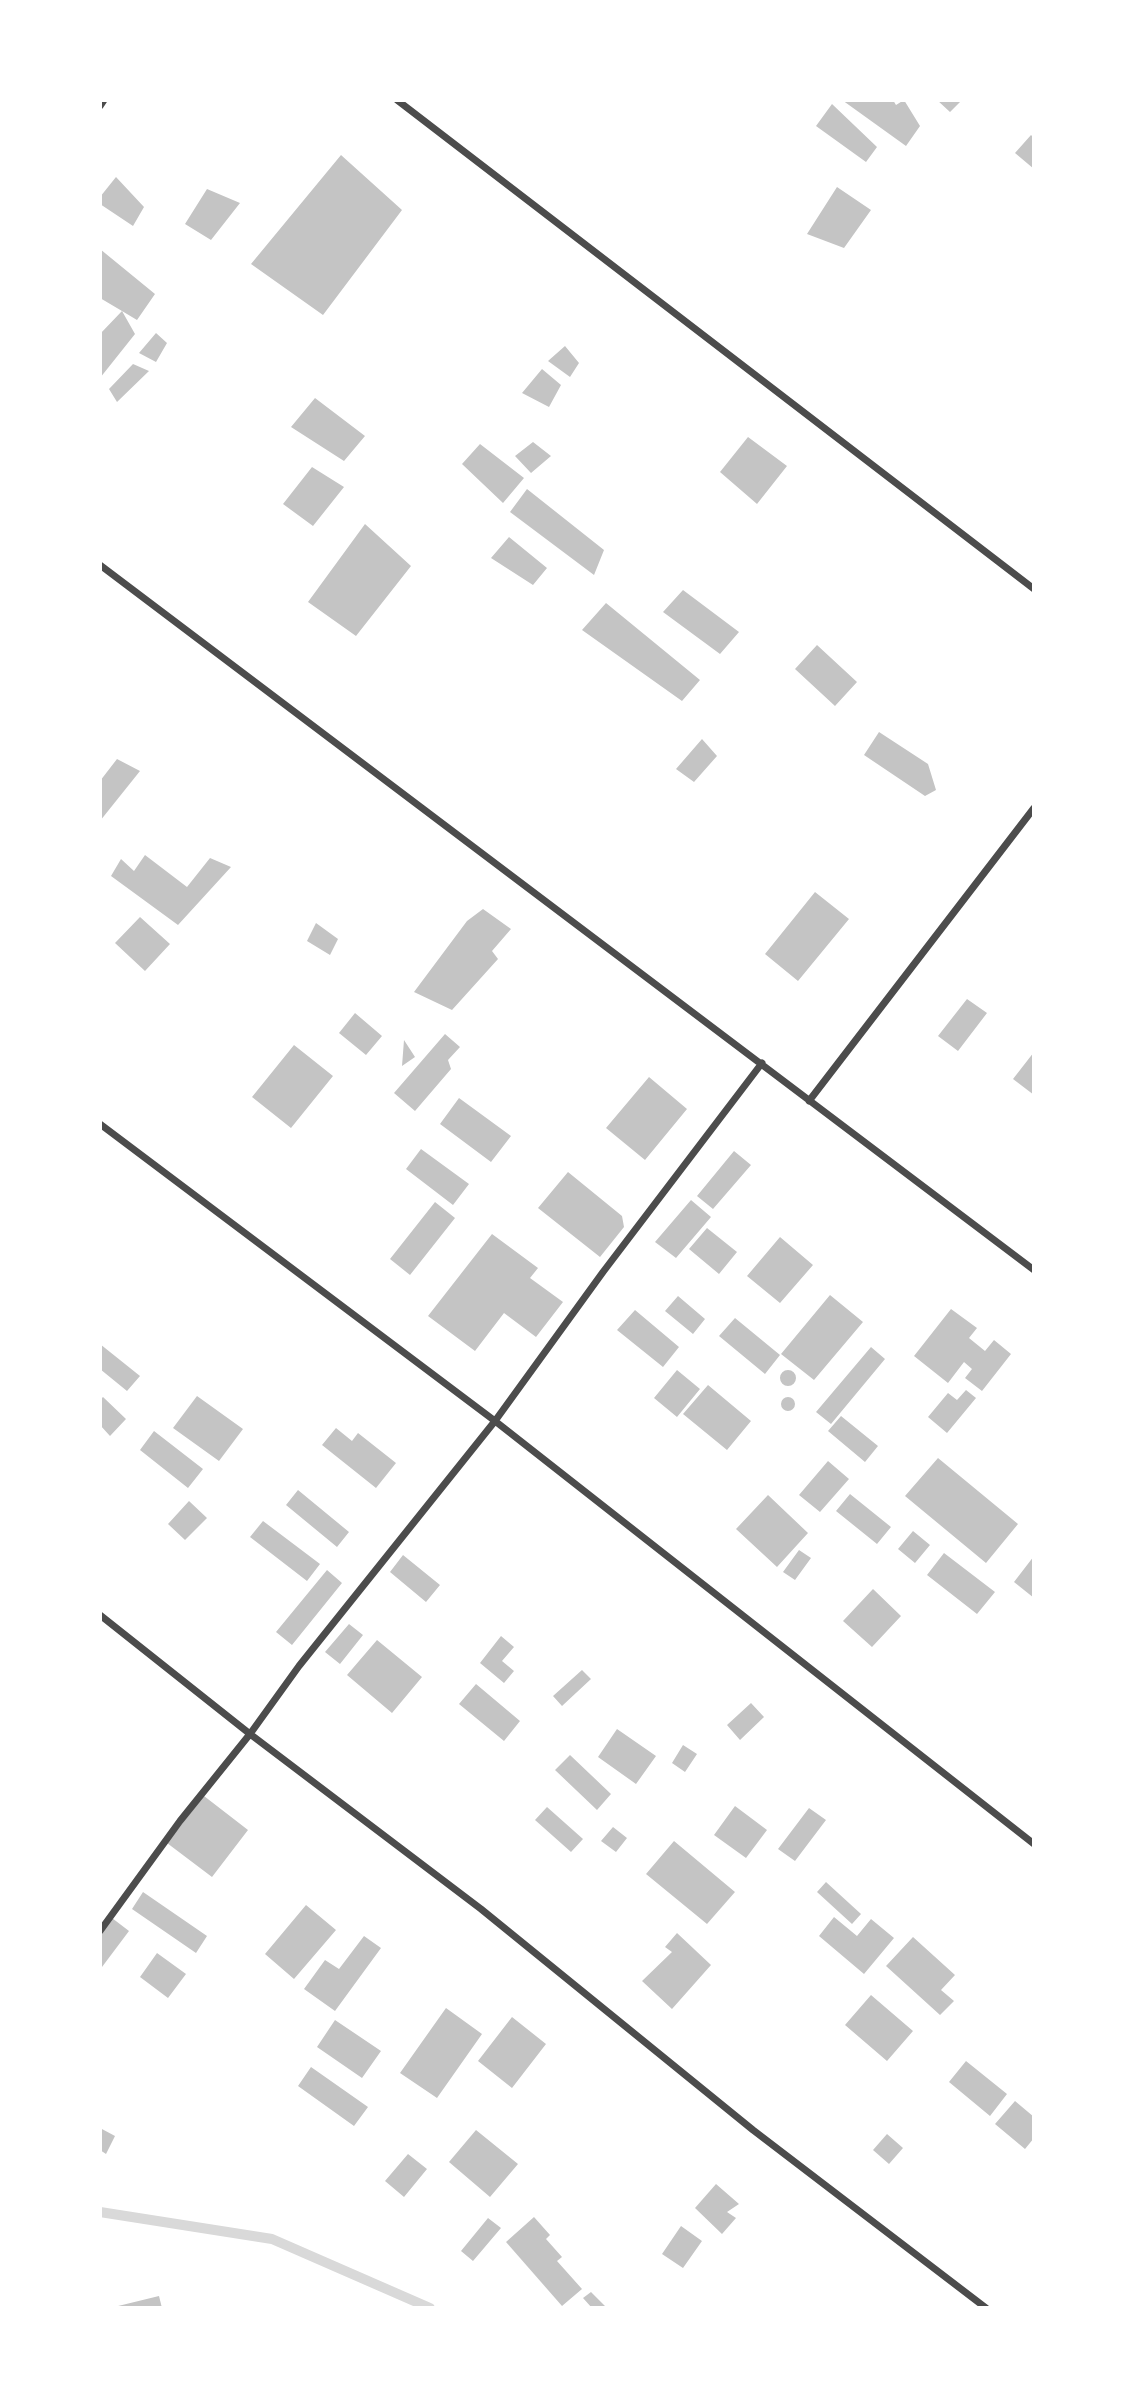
<!DOCTYPE html>
<html>
<head>
<meta charset="utf-8">
<style>
  body { margin:0 }
  #map { position:relative; width:1134px; height:2408px; overflow:hidden; background:#fff; font-family:Lato,sans-serif }
  canvas { display:block }
  .frame { position:absolute; inset:0; border:102px solid #fff; pointer-events:none }
</style>
</head>
<body>
<div id="map">
<canvas width="1134" height="2408"></canvas>
<div class="frame"></div>
</div>
<script>
const ctx = document.querySelector('canvas').getContext('2d');
ctx.lineJoin = 'round';
const shape = rows => new Path2D(rows.map(r => 'M' + r).join(''));
function trace(path, color, width, dash) { ctx.strokeStyle = color; ctx.lineWidth = width; ctx.lineCap = dash ? 'butt' : 'round'; ctx.setLineDash(dash || []); ctx.stroke(path); }
function fill(path, color) { ctx.fillStyle = color; ctx.fill(path, 'evenodd'); }
trace(shape([
  [100,2212,272,2239,430,2308]
]), '#d9d9d9', 10);
fill(shape([
  [842,100,893,100,896,105,904,100,920,126,906,146],
  [937,100,962,100,950,112],
  [832,104,877,147,866,162,816,126],
  [1031,135,1034,138,1034,169,1015,153],
  [341,155,402,210,323,315,251,264],
  [116,177,144,207,133,226,100,204,100,197],
  [837,187,871,210,844,248,807,234],
  [207,189,240,203,211,240,185,224],
  [100,249,155,294,137,320,122,311,135,334,100,378,100,334,122,311,100,298],
  [156,333,167,343,156,362,139,353],
  [565,346,579,363,570,377,548,361],
  [133,364,149,371,117,402,109,389],
  [542,369,561,385,549,407,522,393],
  [315,398,365,436,344,461,291,427],
  [748,437,787,466,757,504,720,472],
  [533,442,551,456,531,473,515,456],
  [480,444,524,478,503,503,462,464],
  [312,467,344,487,313,526,283,504],
  [527,489,604,550,594,575,510,512],
  [365,524,411,566,356,636,308,602],
  [509,537,547,568,533,585,491,558],
  [683,590,739,632,720,654,663,612],
  [606,603,700,680,682,701,582,630],
  [817,645,857,682,835,706,795,669],
  [879,732,928,764,936,790,925,796,864,755],
  [702,739,717,756,694,782,676,769],
  [117,759,140,771,100,821,100,781],
  [145,855,187,887,210,858,231,867,178,925,111,876,121,859,134,871],
  [815,892,849,919,798,981,765,954],
  [483,909,511,929,492,951,498,959,452,1010,414,992,467,921],
  [140,917,170,944,145,971,115,943],
  [316,923,338,939,330,955,307,941],
  [967,999,987,1013,958,1051,938,1036],
  [355,1013,382,1036,366,1055,339,1033],
  [445,1034,460,1047,448,1060,451,1069,415,1111,394,1093],
  [404,1040,415,1057,402,1066],
  [294,1045,333,1076,291,1128,252,1097],
  [1034,1052,1034,1095,1013,1079],
  [649,1077,687,1109,645,1160,606,1128],
  [459,1098,511,1136,491,1162,440,1124],
  [421,1149,469,1184,453,1205,406,1169],
  [734,1151,751,1165,713,1209,697,1196],
  [568,1172,622,1216,624,1227,600,1257,538,1208],
  [691,1200,711,1217,676,1258,655,1242],
  [435,1202,455,1218,410,1275,390,1259],
  [707,1228,737,1252,719,1274,689,1249],
  [492,1234,538,1268,530,1278,563,1302,536,1337,504,1313,475,1351,428,1316],
  [780,1237,813,1265,780,1303,747,1276],
  [830,1295,863,1322,814,1380,781,1354],
  [678,1296,705,1319,693,1334,665,1311],
  [951,1309,977,1328,969,1338,985,1351,994,1340,1011,1354,982,1391,965,1378,972,1369,964,1362,948,1383,914,1356],
  [635,1310,679,1347,663,1367,617,1330],
  [735,1318,780,1355,765,1374,719,1336],
  [100,1344,140,1376,127,1391,100,1369],
  [871,1347,885,1359,831,1424,816,1412],
  [677,1370,700,1389,677,1417,654,1398],
  '780 1378a8 8 0 1 1 16 0a8 8 0 1 1-16 0Z',
  [708,1385,751,1421,727,1450,683,1414],
  [966,1390,976,1398,947,1433,928,1417,948,1393,957,1400],
  [197,1396,243,1429,219,1461,173,1428],
  '781 1404a7 7 0 1 1 14 0a7 7 0 1 1-14 0Z',
  [103,1397,126,1419,110,1436,100,1425,100,1400],
  [841,1416,878,1446,865,1462,828,1431],
  [336,1428,352,1441,358,1433,396,1463,376,1488,322,1445],
  [154,1431,203,1469,188,1488,140,1450],
  [938,1458,1018,1524,986,1563,905,1496],
  [828,1461,849,1479,820,1512,799,1495],
  [298,1490,349,1532,337,1547,286,1505],
  [850,1494,891,1527,877,1544,836,1511],
  [768,1495,808,1533,777,1567,736,1529],
  [189,1501,207,1518,185,1540,168,1524],
  [263,1521,320,1564,307,1581,250,1537],
  [913,1531,930,1545,915,1563,898,1549],
  [799,1550,811,1558,795,1580,783,1572],
  [944,1553,995,1592,977,1614,927,1575],
  [403,1555,440,1585,426,1602,390,1572],
  [1034,1556,1034,1598,1014,1582],
  [327,1570,342,1583,292,1645,276,1632],
  [873,1589,901,1616,872,1647,843,1621],
  [349,1624,363,1635,340,1664,325,1652],
  [501,1636,514,1647,502,1661,514,1671,504,1683,480,1663],
  [377,1640,422,1677,392,1713,347,1675],
  [582,1670,591,1679,562,1706,553,1696],
  [476,1684,520,1721,504,1741,459,1704],
  [751,1703,764,1717,740,1740,727,1725],
  [617,1729,656,1756,636,1784,598,1757],
  [683,1745,697,1754,685,1772,672,1763],
  [570,1755,611,1794,597,1810,555,1770],
  [204,1796,248,1830,212,1877,167,1843],
  [735,1806,767,1830,746,1858,714,1835],
  [547,1807,583,1839,571,1852,535,1820],
  [809,1808,826,1820,795,1861,778,1849],
  [613,1827,627,1838,616,1852,601,1841],
  [674,1841,735,1892,707,1924,646,1874],
  [826,1882,861,1914,852,1924,817,1892],
  [143,1892,207,1936,196,1953,132,1909],
  [306,1905,336,1930,294,1979,265,1954],
  [834,1917,857,1936,871,1919,894,1938,864,1974,819,1936],
  [112,1918,129,1931,102,1967,100,1965,100,1934],
  [677,1933,711,1965,672,2009,642,1981,672,1952,665,1947],
  [364,1936,381,1948,335,2011,304,1989,325,1960,339,1969],
  [913,1937,955,1975,941,1990,954,2001,940,2015,886,1966],
  [157,1953,186,1974,168,1998,140,1977],
  [871,1995,913,2031,887,2061,845,2025],
  [446,2008,482,2034,437,2098,400,2073],
  [512,2017,546,2044,512,2088,478,2061],
  [335,2020,381,2051,362,2078,317,2047],
  [966,2061,1007,2094,990,2116,949,2082],
  [311,2067,368,2107,354,2126,298,2086],
  [1015,2101,1034,2117,1034,2138,1025,2149,995,2124],
  [100,2128,115,2136,106,2154,100,2150],
  [476,2130,518,2164,490,2197,449,2162],
  [887,2134,903,2148,889,2164,873,2150],
  [408,2154,427,2169,404,2197,385,2181],
  [716,2184,739,2204,727,2212,736,2218,722,2234,695,2208],
  [534,2217,550,2235,546,2239,562,2257,557,2261,582,2289,562,2306,506,2242],
  [488,2218,501,2228,473,2261,461,2251],
  [681,2226,702,2241,683,2268,662,2254],
  [591,2292,605,2306,603,2308,592,2308,583,2298],
  [159,2296,162,2308,114,2308,114,2307]
]), '#c4c4c4');
trace(shape([
  [397,100,1034,589],
  [100,106,104,100],
  [100,565,1034,1270],
  [809,1101,1034,808],
  [100,1124,495,1421,1034,1844],
  [100,1615,250,1734,481,1909,753,2130,986,2308],
  [100,1931,180,1821,250,1734,299,1666,495,1421,603,1272,762,1063]
]), '#4c4c4c', 7);
</script>
</body>
</html>
